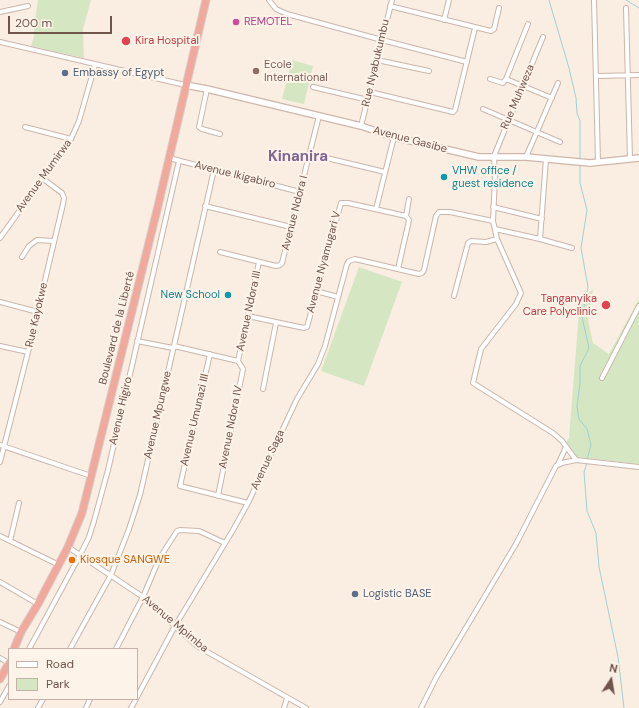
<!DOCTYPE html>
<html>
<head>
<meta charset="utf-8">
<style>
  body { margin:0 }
  #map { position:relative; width:639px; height:708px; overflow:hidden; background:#faeee2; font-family:"DM Sans",sans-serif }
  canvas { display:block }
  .legend { position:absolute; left:8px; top:648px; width:130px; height:52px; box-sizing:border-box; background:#fef3e8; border:1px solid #c5b3a9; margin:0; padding:5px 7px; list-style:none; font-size:12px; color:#70544b }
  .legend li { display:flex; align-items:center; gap:8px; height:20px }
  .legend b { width:20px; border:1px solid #c5b3a9 }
  .north { position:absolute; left:591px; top:660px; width:40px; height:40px; -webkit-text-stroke:3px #fef3e8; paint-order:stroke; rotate:12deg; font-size:11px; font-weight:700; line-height:16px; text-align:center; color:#70544b }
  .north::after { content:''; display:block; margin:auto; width:14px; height:18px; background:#70544b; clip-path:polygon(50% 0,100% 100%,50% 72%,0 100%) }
  .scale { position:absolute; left:8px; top:16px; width:104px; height:18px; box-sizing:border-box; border:2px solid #70544b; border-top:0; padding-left:5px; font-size:12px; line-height:14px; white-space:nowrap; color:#70544b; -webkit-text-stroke:3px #fef3e8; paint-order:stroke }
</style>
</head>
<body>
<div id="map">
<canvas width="639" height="708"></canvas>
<ul class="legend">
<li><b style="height:5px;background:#fff"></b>Road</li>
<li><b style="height:11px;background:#d5e6c2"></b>Park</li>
</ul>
<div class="north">N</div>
<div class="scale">200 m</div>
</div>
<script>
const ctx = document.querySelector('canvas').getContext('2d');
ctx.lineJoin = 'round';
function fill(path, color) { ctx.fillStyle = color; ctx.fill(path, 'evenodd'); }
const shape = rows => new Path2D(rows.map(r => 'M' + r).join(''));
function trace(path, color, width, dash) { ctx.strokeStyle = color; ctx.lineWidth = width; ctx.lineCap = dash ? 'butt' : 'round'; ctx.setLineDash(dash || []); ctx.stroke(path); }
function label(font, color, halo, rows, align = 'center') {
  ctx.font = font + ' "DM Sans",sans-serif'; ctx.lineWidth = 4; ctx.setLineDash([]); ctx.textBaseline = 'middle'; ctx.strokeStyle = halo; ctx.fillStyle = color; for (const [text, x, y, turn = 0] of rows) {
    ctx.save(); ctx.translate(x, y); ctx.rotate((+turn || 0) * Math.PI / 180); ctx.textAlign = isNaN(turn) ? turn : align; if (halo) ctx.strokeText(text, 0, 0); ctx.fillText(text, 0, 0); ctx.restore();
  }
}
fill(shape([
  [38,0,91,0,83,29,84,58,31,46,34,37,34,27],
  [292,60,313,66,304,104,282,99],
  [359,267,402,282,364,386,321,371],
  [593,289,588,320,593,343,609,354,639,299,639,464,577,457,565,444,569,438,580,299]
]), '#d5e6c2');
trace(shape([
  [549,0,569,68,576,98,577,113,580,121,580,159],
  [626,0,639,8],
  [580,164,580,183,587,210,581,248,588,287,582,317,589,348,580,366,580,383,577,407,579,419,587,429,591,445,587,460],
  [587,463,584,472,587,511,596,533,599,567,618,657,624,708]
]), '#9fd1d3', 1);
const street = shape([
  [269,0,276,9,287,14,382,40,467,62],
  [594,0,598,162],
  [390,6,491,31,494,29,499,8],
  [626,8,630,159],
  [0,12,28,6],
  [444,20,449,0],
  [528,24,506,79,552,98],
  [543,37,494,156,495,176,493,221,497,239,521,293,516,304,481,349,473,383,553,433,562,441,576,460,639,467],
  [0,42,185,85],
  [377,60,429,71],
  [596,76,639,75],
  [490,79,503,83,506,79],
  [313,87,368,100],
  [207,89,199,127,202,129,220,134],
  [370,92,453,112,455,110,475,28],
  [483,109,560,142],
  [361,126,392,0],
  [25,127,71,139],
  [310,154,385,172],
  [526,157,558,83],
  [169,158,300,192],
  [205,206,291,227],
  [493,207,542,219],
  [376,209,394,137],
  [495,229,540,239,572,248],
  [0,238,71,139,79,121,95,65],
  [540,239,546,159],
  [220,252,276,266,280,265,282,263,319,116],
  [22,257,29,246,37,240,54,241],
  [398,269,408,225,409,220,406,216,409,199],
  [316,291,338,297],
  [454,296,468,243,471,241,486,242,497,239],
  [0,302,38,312],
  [248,316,304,328,307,327,341,203,348,203,406,216],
  [137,341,173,348],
  [0,346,28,352],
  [174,346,238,361],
  [210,354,180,486,248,503],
  [238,361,259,262],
  [602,378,639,306],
  [263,389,276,323],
  [0,445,91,476],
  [0,462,28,352,63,204,64,198,62,193,42,178],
  [558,464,566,447],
  [218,496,243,369,238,361],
  [0,536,59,565],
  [10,541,19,503],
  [68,547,143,597,197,646,306,708],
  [0,582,38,604],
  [0,622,21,632],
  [29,649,80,555,89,537,94,521,108,470,179,161],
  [70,649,111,575,129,529,140,495,214,170],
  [116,649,143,597,159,559,177,531,180,530,199,531,225,543],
  [0,658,9,663],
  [137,697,175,626,233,530,248,503,297,399,318,364,325,346,347,264,349,261,355,259,419,274,422,273,424,270,436,216,439,212,450,212,493,221],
  [0,702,9,686],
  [38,708,43,699],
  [86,708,90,699],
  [131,708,136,699],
  [284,708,287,698],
  [421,708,436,678,516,544,556,466,562,463,576,460]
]);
const secondary = shape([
  [185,85,207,89,361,126,394,137,479,157,526,157,590,163,639,158]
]);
const highway = shape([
  [14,649,21,632,38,604,68,547,82,513,158,206,206,0],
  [0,679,9,663]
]);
trace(street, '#cab5aa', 6);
trace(secondary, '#cfb6aa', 8);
trace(highway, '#d7cfcd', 9);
trace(street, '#fff', 4);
trace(secondary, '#fff', 5.5);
trace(highway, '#f1a99d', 7);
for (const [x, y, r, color] of [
  [236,22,4,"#d1479c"],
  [126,41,5,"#e0444e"],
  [256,71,4,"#8d6e63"],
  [65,73,4,"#5c6f8a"],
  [444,177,4,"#0f9aa8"],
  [228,295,4,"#0f9aa8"],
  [606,305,5,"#e0444e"],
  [72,560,4,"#e8710a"],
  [355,594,4,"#5c6f8a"]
]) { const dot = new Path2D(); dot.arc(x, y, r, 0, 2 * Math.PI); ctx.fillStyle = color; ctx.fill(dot); trace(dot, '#fef3e8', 1.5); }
label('11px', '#b23c85', '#fef3e8', [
  ["REMOTEL",244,22]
], 'left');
label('11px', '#be3a42', '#fef3e8', [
  ["Kira Hospital",135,41],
  ["Tanganyika",597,299,"right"],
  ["Care Polyclinic",597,312,"right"]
], 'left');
label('11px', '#70544b', '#fef3e8', [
  ["Rue Nyabukumbu",376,63,-77],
  ["Rue Muhweza",518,97,-67],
  ["Avenue Gasibe",410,140,15],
  ["Avenue Ikigabiro",235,175,14],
  ["Avenue Mumirwa",44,176,-54],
  ["Avenue Ndora I",295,213,-76],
  ["Avenue Nyamugari V",324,262,-75],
  ["Avenue Ndora III",249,311,-78],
  ["Rue Kayokwe",37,315,-77],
  ["Boulevard de la Liberté",117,328,-76],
  ["Avenue Higiro",121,411,-77],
  ["Avenue Mpungwe",158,415,-77],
  ["Avenue Umunazi III",195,420,-77],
  ["Avenue Ndora IV",231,427,-79],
  ["Avenue Saga",268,460,-65],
  ["Avenue Mpimba",175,624,40]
]);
label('11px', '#785e54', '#fef3e8', [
  ["Ecole",264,65],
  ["International",264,78]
], 'left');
label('11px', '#4e5e75', '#fef3e8', [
  ["Embassy of Egypt",73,73],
  ["Logistic BASE",363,594]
], 'left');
label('11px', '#0d838f', '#fef3e8', [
  ["VHW office /",452,171],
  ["guest residence",452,184],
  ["New School",220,295,"right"]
], 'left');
label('11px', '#c56008', '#fef3e8', [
  ["Kiosque SANGWE",80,560]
], 'left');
label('bold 15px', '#7f6693', '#fef3e8', [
  ["Kinanira",298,157]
]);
</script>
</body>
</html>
